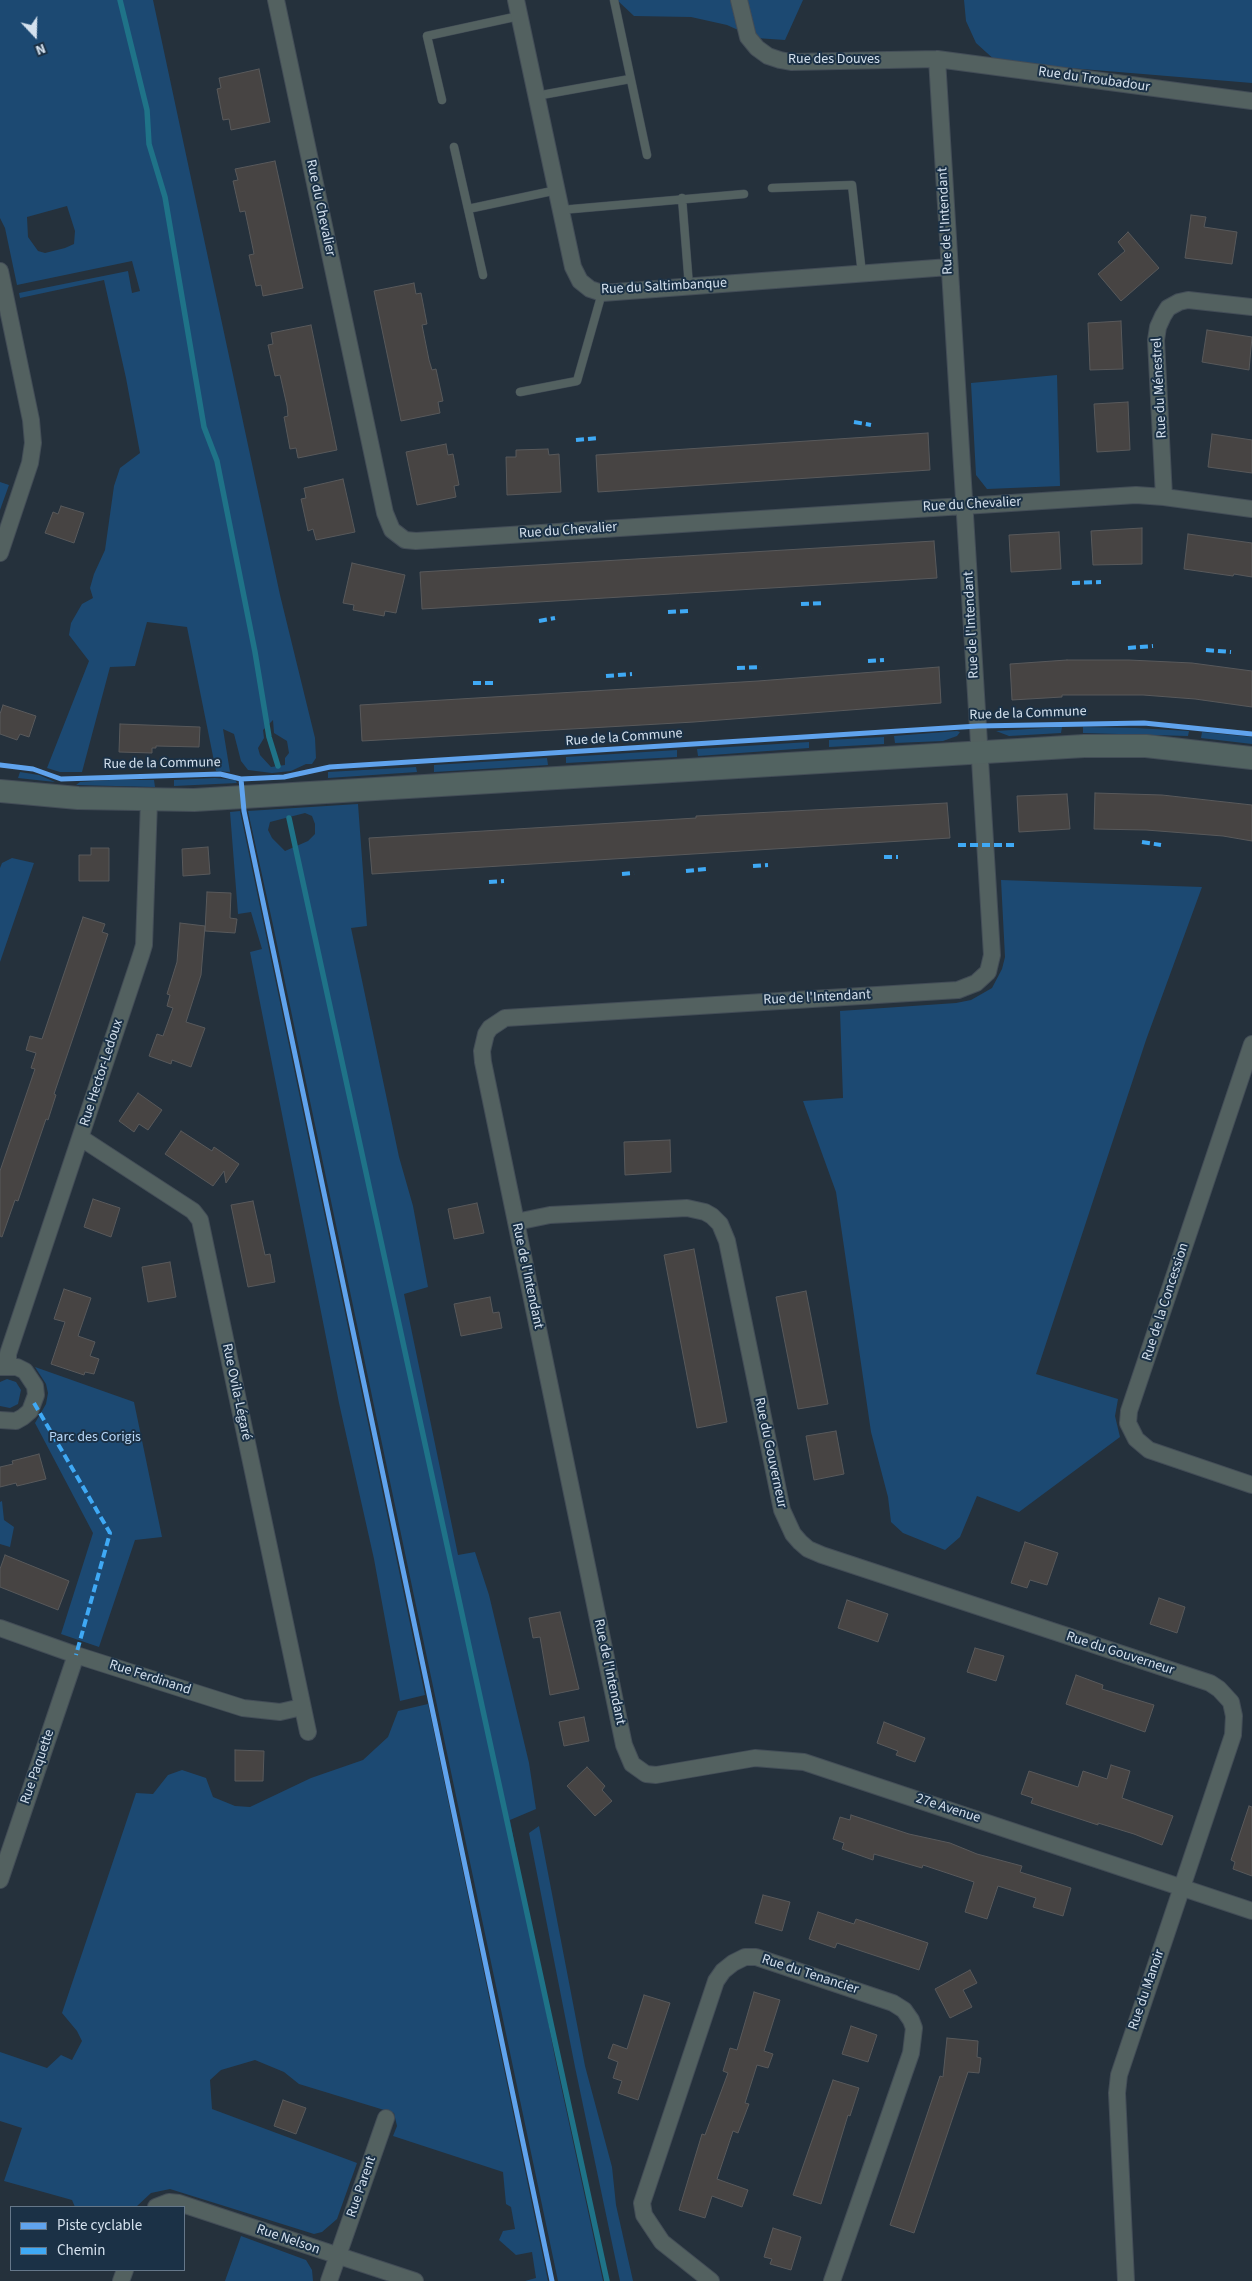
<!DOCTYPE html>
<html>
<head>
<meta charset="utf-8">
<style>
  body { margin:0 }
  #map { position:relative; width:1252px; height:2281px; overflow:hidden; background:#25313c; font-family:"Source Sans 3",sans-serif }
  canvas { display:block }
  .legend { position:absolute; left:10px; top:2206px; width:175px; height:65px; box-sizing:border-box; background:#1b3146; border:1px solid #657789; margin:0; padding:6px 9px; list-style:none; font-size:15px; color:#d4e1ee }
  .legend li { display:flex; align-items:center; gap:10px; height:25px }
  .legend b { width:25px; border:1px solid #657789 }
  .north { position:absolute; left:10px; top:10px; width:50px; height:50px; -webkit-text-stroke:4px #1b3146; paint-order:stroke; rotate:159deg; font-size:14px; font-weight:700; line-height:20px; text-align:center; color:#d4e1ee }
  .north::after { content:''; display:block; margin:auto; width:18px; height:22px; background:#d4e1ee; clip-path:polygon(50% 0,100% 100%,50% 72%,0 100%) }
</style>
</head>
<body>
<div id="map">
<canvas width="1252" height="2281"></canvas>
<ul class="legend">
<li><b style="height:6px;background:#60a3ed"></b>Piste cyclable</li>
<li><b style="height:6px;background:#3fa9f5"></b>Chemin</li>
</ul>
<div class="north">N</div>
</div>
<script>
const ctx = document.querySelector('canvas').getContext('2d');
ctx.lineJoin = 'round';
function fill(path, color) { ctx.fillStyle = color; ctx.fill(path, 'evenodd'); }
const shape = rows => new Path2D(rows.map(r => 'M' + r).join(''));
function trace(path, color, width, dash) { ctx.strokeStyle = color; ctx.lineWidth = width; ctx.lineCap = dash ? 'butt' : 'round'; ctx.setLineDash(dash || []); ctx.stroke(path); }
function label(font, color, halo, rows, align = 'center') {
  ctx.font = font + ' "Source Sans 3",sans-serif'; ctx.lineWidth = 4; ctx.setLineDash([]); ctx.textBaseline = 'middle'; ctx.strokeStyle = halo; ctx.fillStyle = color; for (const [text, x, y, turn = 0] of rows) {
    ctx.save(); ctx.translate(x, y); ctx.rotate((+turn || 0) * Math.PI / 180); ctx.textAlign = isNaN(turn) ? turn : align; if (halo) ctx.strokeText(text, 0, 0); ctx.fillText(text, 0, 0); ctx.restore();
  }
}
fill(shape([
  [0,0,153,0,280,595,315,738,316,758,312,764,306,764,291,771,272,773,248,770,241,761,234,734,223,729,230,772,216,771,187,627,147,622,135,666,110,667,82,772,60,772,47,768,89,661,69,635,71,623,82,604,93,598,90,588,94,574,105,550,114,486,120,468,140,453,126,378,104,280,20,298,19,293,128,271,132,293,140,291,132,261,17,285,5,228,0,218],
  [67,206,75,231,74,244,65,248,45,253,38,251,28,237,27,217],
  [273,720,274,733,287,741,289,753,285,758,285,765,271,767,260,755,258,748,264,738,263,730],
  [617,0,803,0,785,40,756,38,727,25,691,17,634,16],
  [964,0,1252,0,1252,83,997,62,976,43,966,21],
  [1057,375,1060,486,987,489,976,475,971,383],
  [0,482,9,485,0,510],
  [1062,727,1061,733,1009,736,996,731],
  [1083,727,1135,728,1189,731,1188,736,1083,733],
  [957,731,960,732,957,736,943,741,895,743,894,736],
  [1202,732,1252,737,1252,744,1201,738],
  [884,737,884,744,829,747,829,740],
  [809,742,809,748,698,756,697,749],
  [677,750,677,757,566,763,566,757],
  [547,758,548,765,434,772,434,765],
  [416,767,417,772,328,778,328,772],
  [20,772,39,775,55,782,18,778],
  [215,778,235,780,237,783,174,786,174,780],
  [110,780,154,780,155,787,76,785,80,782],
  [358,804,367,926,351,928,399,1157,413,1206,428,1287,404,1294,458,1555,475,1552,489,1595,529,1763,536,1809,510,1820,555,2058,603,2281,558,2281,273,925,248,811],
  [305,813,312,816,315,824,315,834,308,841,285,851,272,838,268,830,270,822],
  [240,811,425,1695,400,1701,374,1559,339,1403,250,952,262,949,251,912,238,914,230,812],
  [12,858,34,863,0,962,0,868,2,863],
  [1001,880,1202,887,1146,1040,1036,1374,1118,1399,1115,1416,1120,1437,1019,1512,977,1496,960,1537,945,1550,903,1533,891,1522,888,1497,871,1432,836,1192,803,1101,843,1098,840,1011,956,1003,971,1000,992,988,1002,969,1005,957],
  [35,1367,134,1402,162,1537,135,1540,99,1647,61,1634,93,1533,35,1423,46,1404,48,1393,46,1384],
  [7,1379,16,1382,21,1390,18,1404,10,1408,0,1406,0,1382],
  [2,1501,4,1520,14,1527,10,1547,0,1544,0,1502],
  [428,1704,548,2281,525,2281,536,2278,532,2252,516,2255,499,2240,503,2231,515,2229,511,2207,506,2204,503,2172,393,2136,397,2126,394,2113,299,2084,284,2072,255,2060,221,2070,210,2080,212,2109,357,2163,337,2219,322,2232,314,2234,170,2189,151,2193,136,2207,75,2207,72,2200,4,2181,22,2128,0,2121,0,2052,47,2068,61,2055,72,2060,82,2041,77,2031,62,2013,136,1793,153,1794,168,1775,182,1770,206,1778,213,1797,235,1806,250,1807,311,1778,363,1760,388,1737,398,1711],
  [539,1826,585,2066,612,2167,616,2205,633,2281,620,2281,575,2067,529,1833],
  [241,2236,306,2260,312,2270,313,2281,225,2281]
]), '#1c4972');
trace(shape([
  [120,0,147,110,149,144,165,197,204,427,217,461,255,652,269,737,278,766],
  [289,818,607,2281]
]), '#1f7388', 5.5);
const building = shape([
  [259,69,270,122,231,130,229,119,223,120,217,89,221,88,219,78,259,69],
  [275,161,303,288,263,296,261,285,256,286,249,255,254,254,252,244,245,211,240,212,233,181,238,180,235,169,275,161],
  [1191,215,1206,217,1204,227,1237,232,1232,264,1185,258,1191,215],
  [1128,232,1159,268,1121,301,1098,274,1125,251,1118,242,1128,232],
  [414,283,416,294,421,293,427,324,422,325,429,360,432,370,436,369,443,401,438,402,440,413,401,421,374,291,414,283],
  [1121,321,1123,369,1090,370,1088,323,1121,321],
  [311,325,337,450,298,458,296,448,290,449,284,417,288,416,287,406,280,375,275,376,268,345,273,344,271,333,311,325],
  [1207,330,1252,337,1249,370,1202,362,1207,330],
  [1128,402,1130,450,1097,452,1094,404,1128,402],
  [928,433,930,470,598,492,596,455,928,433],
  [1212,434,1252,440,1252,473,1208,467,1212,434],
  [446,444,448,455,453,454,459,485,454,486,456,497,417,505,406,452,446,444],
  [548,449,549,455,559,454,561,492,507,495,506,457,516,457,516,450,548,449],
  [343,479,355,532,316,540,313,529,308,531,301,499,306,498,304,488,343,479],
  [61,506,84,513,74,543,45,533,53,512,58,514,61,506],
  [1142,528,1142,564,1093,565,1091,531,1142,528],
  [1059,532,1061,569,1011,572,1009,535,1059,532],
  [1188,534,1252,543,1252,577,1234,574,1233,576,1184,569,1188,534],
  [934,541,937,578,422,609,420,572,934,541],
  [352,563,405,575,396,613,385,611,384,616,353,610,354,605,343,603,352,563],
  [1067,660,1129,660,1192,663,1252,671,1252,707,1195,699,1143,695,1062,695,1062,697,1012,700,1010,664,1067,660],
  [939,667,941,703,694,722,362,741,360,705,758,681,939,667],
  [3,705,36,716,29,737,20,734,17,740,0,734,0,714,3,705],
  [120,724,200,727,199,747,156,746,156,748,152,748,152,753,119,752,120,724],
  [1095,793,1162,795,1252,805,1252,841,1223,836,1146,830,1094,829,1095,793],
  [1067,794,1070,829,1019,832,1017,796,1067,794],
  [947,803,950,838,372,874,369,838,696,818,696,816,947,803],
  [208,847,210,874,183,876,182,849,208,847],
  [91,848,109,848,109,881,79,881,79,855,91,855,91,848],
  [207,892,231,893,230,918,237,919,235,933,205,931,207,892],
  [83,917,105,924,102,932,108,934,54,1094,56,1095,48,1120,46,1119,18,1201,15,1200,2,1237,0,1236,0,1171,35,1069,31,1068,36,1053,26,1050,30,1036,42,1039,83,917],
  [180,923,205,926,201,975,186,1022,205,1028,191,1067,172,1060,171,1064,149,1056,157,1034,163,1036,173,1008,167,1006,170,995,167,994,177,962,180,923],
  [138,1093,162,1110,148,1130,139,1124,134,1132,119,1121,138,1093],
  [181,1131,212,1151,214,1147,239,1164,226,1183,224,1171,213,1186,165,1154,181,1131],
  [670,1140,671,1172,625,1175,624,1142,670,1140],
  [93,1199,120,1208,111,1237,84,1227,93,1199],
  [253,1201,265,1255,270,1254,275,1282,248,1287,231,1205,253,1201],
  [477,1203,484,1233,454,1239,448,1209,477,1203],
  [694,1249,727,1422,697,1428,664,1255,694,1249],
  [170,1262,176,1297,148,1302,142,1267,170,1262],
  [64,1289,91,1298,78,1336,95,1342,90,1356,99,1359,94,1374,85,1372,84,1375,51,1364,65,1322,54,1319,64,1289],
  [806,1291,828,1404,798,1409,776,1297,806,1291],
  [490,1297,493,1313,499,1312,502,1328,461,1336,454,1304,490,1297],
  [836,1431,844,1474,814,1480,806,1436,836,1431],
  [39,1454,46,1479,17,1486,16,1483,0,1487,0,1467,13,1464,12,1461,39,1454],
  [1025,1542,1058,1553,1047,1585,1030,1580,1027,1588,1011,1583,1025,1542],
  [5,1555,69,1581,58,1610,0,1587,0,1569,5,1555],
  [1159,1598,1185,1607,1177,1633,1150,1624,1159,1598],
  [847,1600,888,1614,878,1642,838,1628,847,1600],
  [560,1612,579,1689,550,1695,540,1637,533,1638,529,1618,560,1612],
  [975,1648,1004,1656,996,1681,967,1672,975,1648],
  [1076,1675,1103,1685,1102,1689,1154,1705,1145,1732,1066,1704,1076,1675],
  [584,1717,589,1741,564,1746,559,1722,584,1717],
  [884,1722,925,1738,915,1762,896,1755,898,1751,877,1743,884,1722],
  [235,1750,264,1751,263,1781,235,1781,235,1750],
  [1111,1765,1130,1771,1122,1798,1173,1816,1162,1845,1134,1834,1098,1823,1098,1825,1031,1803,1033,1798,1021,1794,1029,1771,1078,1787,1083,1771,1107,1779,1111,1765],
  [587,1767,605,1786,602,1790,612,1801,595,1816,567,1786,587,1767],
  [1249,1806,1252,1807,1252,1876,1233,1869,1235,1862,1231,1860,1249,1806],
  [851,1815,909,1834,950,1843,977,1854,1022,1866,1020,1872,1071,1888,1063,1916,1033,1907,1036,1898,998,1886,987,1919,965,1912,974,1882,923,1865,922,1868,874,1854,873,1860,842,1849,844,1843,833,1839,840,1817,850,1820,851,1815],
  [763,1895,790,1902,782,1931,755,1923,763,1895],
  [818,1912,854,1924,856,1919,928,1943,919,1970,837,1943,835,1948,809,1939,818,1912],
  [970,1970,977,1983,963,1990,972,2007,950,2018,935,1989,970,1970],
  [754,1992,780,2000,764,2051,773,2054,768,2068,757,2065,745,2103,749,2104,738,2133,733,2131,717,2179,748,2190,742,2207,712,2196,705,2218,679,2210,702,2134,705,2135,728,2073,723,2071,730,2048,737,2050,754,1992],
  [644,1995,670,2003,638,2100,618,2093,622,2081,613,2078,618,2062,608,2058,613,2044,627,2049,644,1995],
  [851,2026,877,2035,868,2062,842,2054,851,2026],
  [947,2038,978,2041,977,2057,981,2058,979,2073,968,2072,914,2233,890,2225,940,2076,943,2077,947,2038],
  [833,2080,859,2088,850,2116,848,2115,821,2204,793,2195,833,2080],
  [283,2100,306,2108,296,2134,274,2126,283,2100],
  [773,2228,801,2237,791,2270,770,2264,772,2259,764,2257,773,2228]
]);
fill(building, '#474443');
trace(building, '#58595b', 1);
const lane = shape([
  [614,0,647,155],
  [536,96,630,79],
  [442,100,427,36,519,16],
  [454,147,483,275],
  [772,188,852,185,862,274],
  [682,198,689,286],
  [468,209,557,190],
  [561,210,744,194],
  [520,392,577,381,602,293]
]);
const street = shape([
  [276,0,385,513,392,530,405,540,416,541,1136,495,1164,497,1252,509],
  [516,0,573,267,580,281,590,289,602,293,949,267],
  [739,0,748,37,757,48,768,56,780,60,791,62,937,59,1252,101],
  [937,59,992,955,988,972,976,983,958,990,505,1018,490,1028,486,1034,482,1051,483,1062,624,1745,632,1764,646,1774,656,1775,755,1758,804,1762,1252,1911],
  [0,271,31,420,33,443,30,463,0,553],
  [1164,497,1156,340,1158,327,1163,316,1168,308,1179,302,1188,300,1252,307],
  [1252,1044,1129,1411,1128,1423,1136,1439,1149,1450,1252,1485],
  [81,1138,193,1211,200,1220,308,1732],
  [516,1222,550,1215,687,1208,705,1212,712,1216,720,1224,727,1241,782,1510,793,1534,800,1542,808,1549,822,1555,1210,1683,1219,1689,1231,1702,1234,1716,1233,1735,1119,2075,1117,2093,1126,2281],
  [8,1366,8,1354,141,955,144,945,149,801],
  [0,1367,17,1367,25,1371,35,1386,36,1395,30,1411,23,1417,16,1421,0,1420],
  [0,1628,76,1655,243,1708,280,1712,302,1707],
  [0,1880,76,1655],
  [156,2207,169,2202,179,2203,415,2281],
  [121,2281,125,2270],
  [329,2281,386,2118],
  [711,2281,662,2242,644,2215,642,2203,716,1981,723,1971,733,1963,745,1957,756,1957,893,2003,904,2010,911,2020,914,2028,911,2053,832,2281]
]);
const secondary = shape([
  [0,791,78,798,194,800,1084,746,1146,746,1252,758]
]);
trace(lane, '#434d57', 9);
trace(street, '#434d57', 18);
trace(secondary, '#434d57', 24);
trace(lane, '#536160', 8);
trace(street, '#536160', 16);
trace(secondary, '#526361', 22);
trace(shape([
  [854,422,871,425],
  [576,440,599,438],
  [1072,583,1101,582],
  [801,604,824,603],
  [668,612,689,611],
  [539,621,555,618],
  [1128,648,1153,646],
  [1206,650,1231,652],
  [868,661,884,660],
  [737,668,761,667],
  [606,676,632,674],
  [473,683,496,683],
  [1142,842,1161,845],
  [958,845,1018,845],
  [884,857,898,857],
  [753,866,768,865],
  [686,871,706,869],
  [622,874,634,873],
  [489,882,504,881],
  [34,1403,110,1533,76,1655]
]), '#3fa9f5', 4, [8, 4]);
trace(shape([
  [0,765,33,769,61,779,220,774,241,779,284,777,330,767,978,726,1144,723,1252,734],
  [241,779,244,811,552,2281]
]), '#60a3ed', 5);
label('14px', '#d4e1ee', '#1b3146', [
  ["Rue des Douves",834,60],
  ["Rue du Troubadour",1094,80,8],
  ["Rue du Chevalier",320,208,78],
  ["Rue de l'Intendant",946,221,-93],
  ["Rue du Saltimbanque",664,287,-3],
  ["Rue du Ménestrel",1160,388,-93],
  ["Rue du Chevalier",972,505,-3],
  ["Rue du Chevalier",568,531,-4],
  ["Rue de l'Intendant",972,625,-93],
  ["Rue de la Commune",1028,714,-2],
  ["Rue de la Commune",624,738,-4],
  ["Rue de la Commune",162,764,-1],
  ["Rue de l'Intendant",817,998,-3],
  ["Rue Hector-Ledoux",102,1073,-72],
  ["Rue de l'Intendant",527,1276,78],
  ["Rue de la Concession",1166,1302,-72],
  ["Rue Ovila-Légaré",236,1392,78],
  ["Rue du Gouverneur",770,1453,78],
  ["Rue du Gouverneur",1120,1654,18],
  ["Rue de l'Intendant",609,1672,78],
  ["Rue Ferdinand",150,1678,18],
  ["Rue Paquette",38,1767,-71],
  ["27e Avenue",948,1809,18],
  ["Rue du Tenancier",810,1975,18],
  ["Rue du Manoir",1147,1990,-71],
  ["Rue Parent",362,2187,-71],
  ["Rue Nelson",288,2240,19]
]);
label('14px', '#b9d8f8', '#1b3146', [
  ["Parc des Corigis",95,1438]
]);
</script>
</body>
</html>
